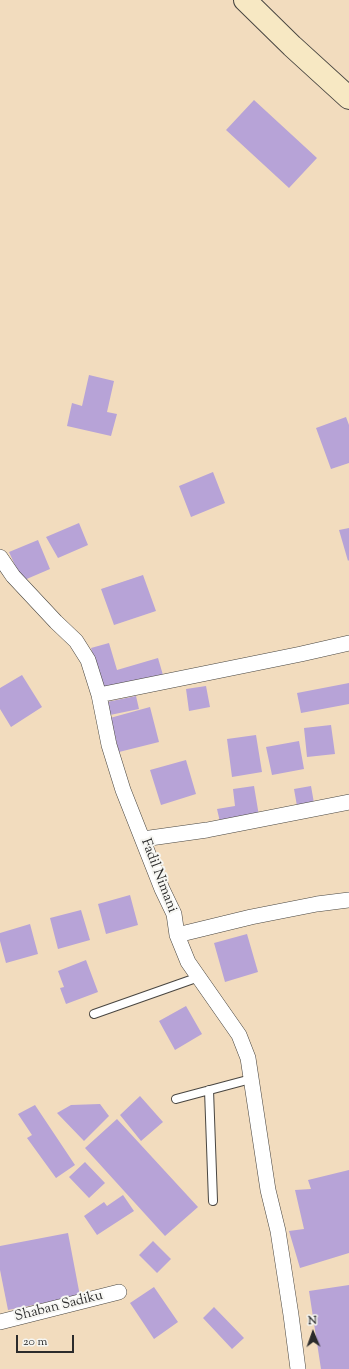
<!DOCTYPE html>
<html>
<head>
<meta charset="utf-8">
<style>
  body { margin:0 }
  #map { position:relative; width:349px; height:1369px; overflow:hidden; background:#f2dcbe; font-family:"Sorts Mill Goudy",serif }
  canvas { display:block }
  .north { position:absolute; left:293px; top:1313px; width:40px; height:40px; -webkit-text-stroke:3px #f6f6f2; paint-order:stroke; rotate:358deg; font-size:11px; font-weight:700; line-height:16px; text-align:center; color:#2b2b2b }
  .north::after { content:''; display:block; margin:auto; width:14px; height:18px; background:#2b2b2b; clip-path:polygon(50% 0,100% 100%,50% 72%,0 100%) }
  .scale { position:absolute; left:16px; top:1335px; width:58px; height:18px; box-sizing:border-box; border:2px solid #2b2b2b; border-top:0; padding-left:5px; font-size:12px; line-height:14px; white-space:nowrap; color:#2b2b2b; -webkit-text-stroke:3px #f6f6f2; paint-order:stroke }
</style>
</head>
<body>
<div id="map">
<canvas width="349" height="1369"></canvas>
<div class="north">N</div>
<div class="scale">20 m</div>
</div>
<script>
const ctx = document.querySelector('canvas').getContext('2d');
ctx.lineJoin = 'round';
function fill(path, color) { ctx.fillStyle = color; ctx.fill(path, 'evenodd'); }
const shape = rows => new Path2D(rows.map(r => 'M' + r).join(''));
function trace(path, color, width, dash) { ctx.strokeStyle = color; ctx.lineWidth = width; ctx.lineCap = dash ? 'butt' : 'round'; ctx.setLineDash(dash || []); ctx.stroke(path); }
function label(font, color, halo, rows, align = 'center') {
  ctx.font = font + ' "Sorts Mill Goudy",serif'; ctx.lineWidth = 4; ctx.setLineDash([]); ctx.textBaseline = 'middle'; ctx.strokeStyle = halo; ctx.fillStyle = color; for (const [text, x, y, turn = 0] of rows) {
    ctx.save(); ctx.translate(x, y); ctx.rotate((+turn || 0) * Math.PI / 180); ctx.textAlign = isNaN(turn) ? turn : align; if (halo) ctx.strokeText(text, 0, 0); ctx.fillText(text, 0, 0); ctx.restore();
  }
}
fill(shape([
  [254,100,317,158,289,188,226,130],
  [89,375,114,381,107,412,117,414,111,436,67,426,72,403,82,406],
  [346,417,349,425,349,463,331,469,316,428],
  [213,472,225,503,191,517,179,486],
  [79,523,88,545,58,558,46,537],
  [349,528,349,560,348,561,339,530],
  [38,540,50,569,22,581,9,552],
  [143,575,156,611,114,625,101,589],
  [109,643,117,670,158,658,163,675,103,692,91,648],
  [22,675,42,707,11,727,0,709,0,688],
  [349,683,349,704,301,713,297,693],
  [206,686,210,707,189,711,186,689],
  [136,696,139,709,110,715,107,702],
  [150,707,159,742,119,752,110,718],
  [331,725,335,754,307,757,304,728],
  [256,735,262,772,232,777,227,739],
  [299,741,304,769,272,775,266,747],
  [186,760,196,794,161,805,150,770],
  [254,786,259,816,220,822,217,809,235,806,233,789],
  [311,786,314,803,297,806,294,789],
  [130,895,138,925,106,934,98,904],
  [81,910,90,940,58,949,50,918],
  [30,924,38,954,6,963,0,941,0,933],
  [247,934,258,972,225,982,214,943],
  [86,960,98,992,66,1004,60,988,64,987,58,971],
  [186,1006,202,1034,175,1050,159,1021],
  [140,1096,163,1122,141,1141,120,1115],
  [100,1104,109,1116,84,1141,57,1113,71,1105],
  [35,1105,75,1165,56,1178,27,1138,32,1135,18,1114],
  [117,1119,198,1207,165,1236,85,1148],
  [85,1162,105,1183,89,1198,69,1177],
  [349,1170,349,1253,300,1268,289,1231,304,1229,295,1190,311,1189,308,1180],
  [123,1195,134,1211,97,1235,84,1216,104,1202,107,1206],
  [68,1233,80,1296,8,1310,0,1270,0,1246],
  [153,1241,171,1259,157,1273,139,1255],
  [349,1285,349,1369,321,1369,309,1291],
  [154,1287,178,1322,154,1339,130,1303],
  [214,1307,244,1338,232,1349,203,1318]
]), '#b7a3d7');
const lane = shape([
  [94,1014,199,977],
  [209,1090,213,1201],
  [176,1099,251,1079]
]);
const street = shape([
  [0,557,13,576,56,622,76,641,88,660,99,695,109,745,123,790,162,889,174,914,177,935,251,917,317,904,349,900],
  [99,695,301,654,349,643],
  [143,839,207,830,349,802],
  [177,935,188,962,239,1035,248,1058,268,1190,278,1231,291,1315,298,1369],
  [0,1322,119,1292]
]);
const secondary = shape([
  [245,0,292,46,349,98]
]);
trace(lane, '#494641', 10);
trace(street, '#494641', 16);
trace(secondary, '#494641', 24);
trace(lane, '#fff', 8);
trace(street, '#fff', 15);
trace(secondary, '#f7e8c3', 22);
label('14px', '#2b2b2b', '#f6f6f2', [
  ["Fadil Nimani",158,876,69],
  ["Shaban Sadiku",59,1307,-14]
]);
</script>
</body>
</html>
